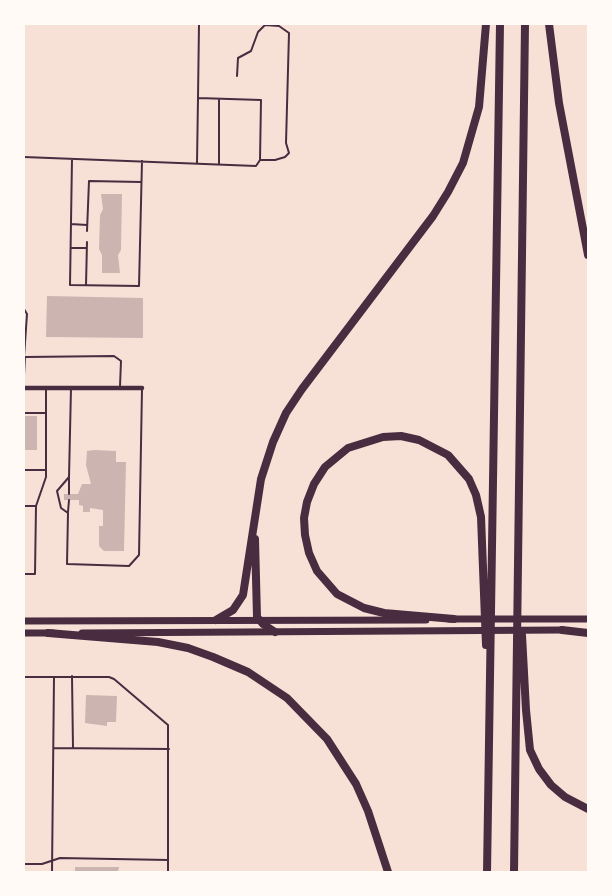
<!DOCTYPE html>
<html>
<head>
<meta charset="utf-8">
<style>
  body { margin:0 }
  #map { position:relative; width:612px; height:896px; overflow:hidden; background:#f7e1d7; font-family:Helvetica,sans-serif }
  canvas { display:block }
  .frame { position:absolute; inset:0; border:25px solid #fffaf5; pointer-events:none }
</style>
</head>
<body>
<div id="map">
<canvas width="612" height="896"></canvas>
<div class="frame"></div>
</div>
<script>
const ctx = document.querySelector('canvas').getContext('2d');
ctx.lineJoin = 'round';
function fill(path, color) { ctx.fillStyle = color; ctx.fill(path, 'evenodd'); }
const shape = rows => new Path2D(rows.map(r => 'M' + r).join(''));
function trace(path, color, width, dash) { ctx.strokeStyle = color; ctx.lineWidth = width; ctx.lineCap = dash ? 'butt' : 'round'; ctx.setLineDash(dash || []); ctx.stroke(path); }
fill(shape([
  [101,194,122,194,121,250,118,255,120,273,102,273,102,255,99,249,100,215,103,209],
  [47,296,143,298,143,338,46,337],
  [24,416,37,416,37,450,24,450],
  [94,450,116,451,116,462,126,462,124,551,104,551,99,546,99,526,103,526,103,510,90,508,90,512,83,512,83,506,79,505,79,500,64,500,64,494,78,494,82,484,91,484,86,465,87,451],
  [86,695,117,696,116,722,107,722,107,726,85,723],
  [75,867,119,867,118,872,75,872]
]), '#ccb4b1');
trace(shape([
  [237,76,238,58,251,51,258,32,265,25,279,26,289,33,286,143,289,153,285,157,275,160,261,160],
  [198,98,199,24],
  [24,157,256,166,260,160,261,100,198,98,197,163],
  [72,159,70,285,139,286,142,161],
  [219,164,219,99],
  [71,224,87,225],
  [87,231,89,181,141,182],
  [71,248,86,248],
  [86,285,87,242],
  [24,309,27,314,24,357],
  [24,375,25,357,114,356,121,361,120,386],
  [71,388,69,477,57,491,61,508,68,513,67,564,129,566,139,555,142,389],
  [24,413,46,413],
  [24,470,46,470],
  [69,477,69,494],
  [24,506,36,506],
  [68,512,69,500],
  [24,574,35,574,36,506,46,477,46,390],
  [72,676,73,748],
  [24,677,54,677,52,872],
  [54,677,109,677,114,679,168,725,168,872],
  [54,748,169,749],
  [24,864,42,864,60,858,168,860]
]), '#4a2c40', 2);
trace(shape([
  [24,388,142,388]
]), '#4a2c40', 4.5);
trace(shape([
  [449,619,588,619],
  [24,621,426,620],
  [24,633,53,633],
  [82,633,562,630]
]), '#4a2c40', 7);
trace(shape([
  [549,24,559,103,588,255],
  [255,539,257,617,263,624,275,632],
  [454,619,384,613,364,608,337,594,317,571,309,553,305,535,304,518,307,502,314,484,325,467,348,448,383,437,401,436,419,440,448,455,469,479,476,495,481,517,486,645],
  [216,620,233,610,243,595,261,479,273,442,286,413,302,389,433,216,448,192,463,163,479,107,486,24],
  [562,630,588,633],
  [48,633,158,642,188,648,213,657,248,672,287,698,327,739,356,784,368,811,388,872],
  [522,635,526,710,530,750,539,769,551,785,565,797,588,809],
  [487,872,500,24],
  [514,872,525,24]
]), '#4a2c40', 8);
</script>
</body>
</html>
